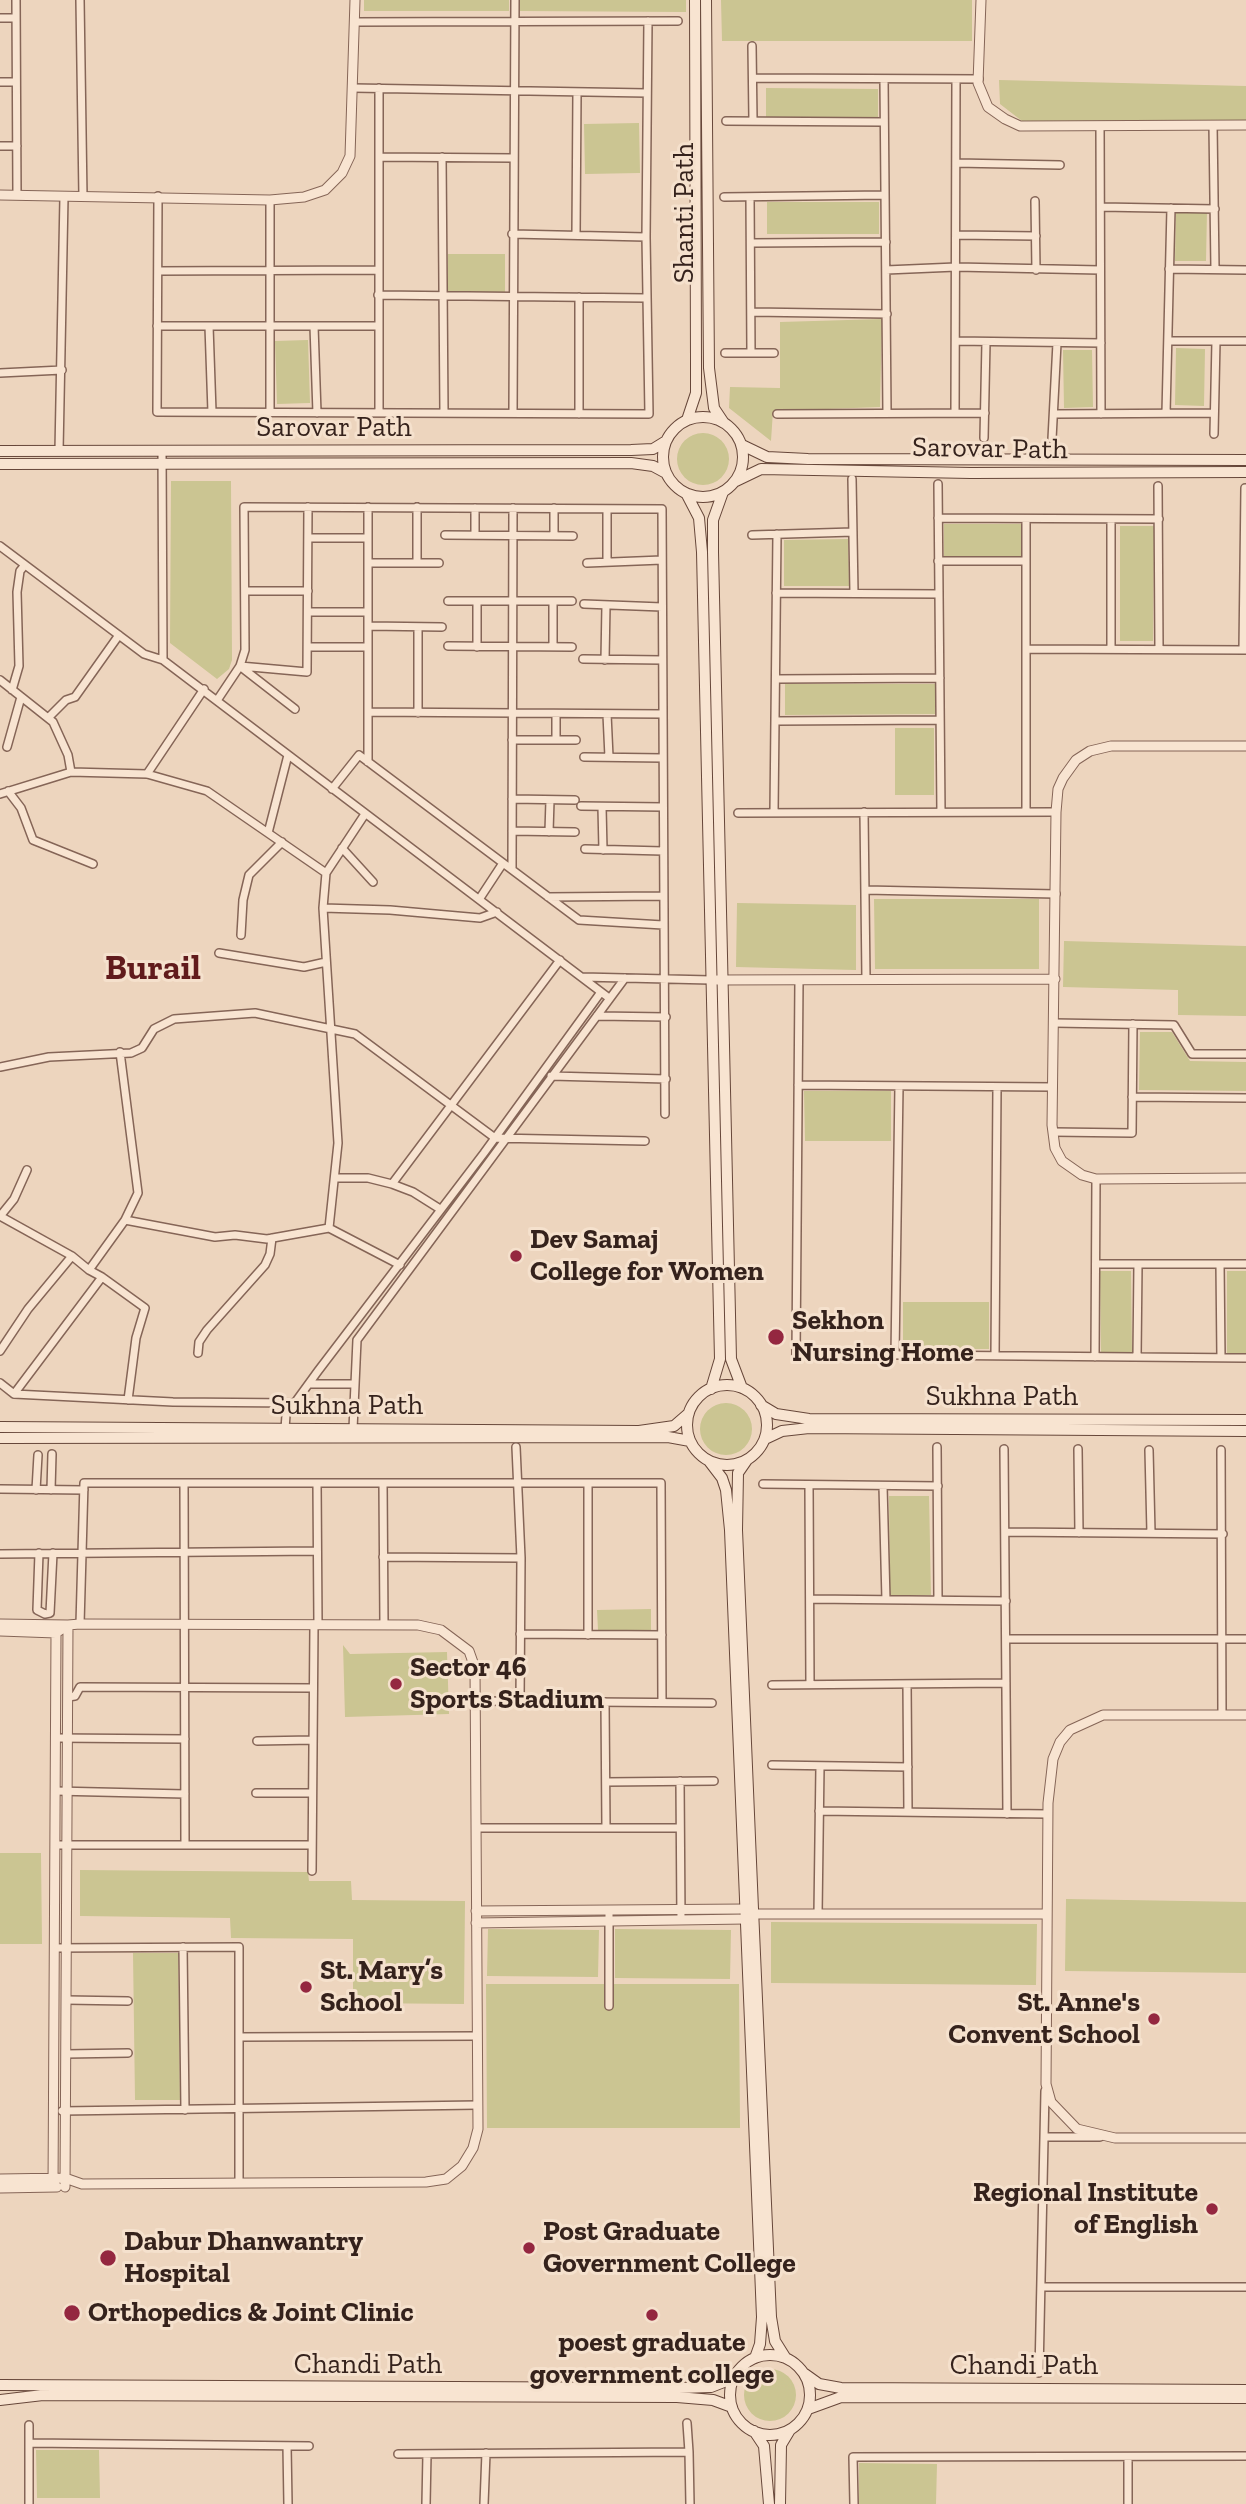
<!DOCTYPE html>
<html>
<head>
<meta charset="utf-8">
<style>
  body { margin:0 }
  canvas { display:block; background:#edd5be }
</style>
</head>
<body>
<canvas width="1246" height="2504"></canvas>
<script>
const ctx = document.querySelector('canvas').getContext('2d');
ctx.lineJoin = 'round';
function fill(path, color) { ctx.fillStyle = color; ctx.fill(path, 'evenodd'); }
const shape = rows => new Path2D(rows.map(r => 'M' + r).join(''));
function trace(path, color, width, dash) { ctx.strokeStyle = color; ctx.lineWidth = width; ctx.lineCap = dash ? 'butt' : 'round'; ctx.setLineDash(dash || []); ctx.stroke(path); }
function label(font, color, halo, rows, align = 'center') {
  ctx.font = font + ' "Zilla Slab",serif'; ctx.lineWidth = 6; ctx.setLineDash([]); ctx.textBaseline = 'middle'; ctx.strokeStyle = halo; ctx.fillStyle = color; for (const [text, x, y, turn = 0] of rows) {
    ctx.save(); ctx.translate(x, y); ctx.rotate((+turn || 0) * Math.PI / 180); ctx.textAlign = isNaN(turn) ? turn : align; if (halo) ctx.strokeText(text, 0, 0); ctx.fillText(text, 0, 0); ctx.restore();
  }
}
fill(shape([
  [364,0,509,0,509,11,364,11],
  [520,0,686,0,686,12,520,11],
  [721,0,972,0,972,41,722,41],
  [999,80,1246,86,1246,120,1022,121,1000,104],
  [766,88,878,89,878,121,766,120],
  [639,123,640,173,585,174,584,124],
  [767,202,879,202,879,234,767,234],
  [1176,211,1207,211,1206,261,1175,261],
  [448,254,505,254,505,292,448,292],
  [882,319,880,407,773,411,771,441,729,408,730,387,780,388,780,322],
  [308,340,310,403,277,404,275,341],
  [1176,348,1205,349,1204,406,1175,405],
  [1063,350,1092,350,1093,407,1064,408],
  '677 459a26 26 0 1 1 52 0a26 26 0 1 1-52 0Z',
  [171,481,231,481,232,660,229,669,217,679,170,643],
  [944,524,1021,524,1021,556,944,556],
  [1120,526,1154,526,1153,641,1120,641],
  [848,539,849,586,784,586,784,540],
  [785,684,935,684,935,714,785,715],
  [895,728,934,728,934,795,895,795],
  [874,899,1039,899,1039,969,875,969],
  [737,903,856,905,856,970,736,967],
  [1064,941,1246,946,1246,1016,1178,1015,1178,990,1063,987],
  [1140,1032,1172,1032,1190,1061,1246,1062,1246,1091,1139,1090],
  [804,1091,891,1091,891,1141,805,1141],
  [1100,1271,1131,1271,1132,1353,1101,1353],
  [1227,1271,1246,1271,1246,1353,1227,1353],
  [903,1302,989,1302,989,1349,903,1349],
  '700 1429a26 26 0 1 1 52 0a26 26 0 1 1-52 0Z',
  [889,1496,929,1496,931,1595,890,1595],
  [651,1609,651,1630,598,1630,597,1610],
  [343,1645,350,1654,447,1652,449,1714,345,1717],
  [0,1853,41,1853,42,1944,0,1944],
  [80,1870,308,1872,309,1881,351,1881,352,1900,465,1901,464,2004,353,2003,353,1939,231,1938,230,1918,80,1916],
  [1066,1899,1246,1902,1246,1973,1065,1971],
  [771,1922,1037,1924,1036,1985,771,1983],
  [488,1929,599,1930,598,1977,487,1976],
  [615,1929,731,1930,730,1979,615,1978],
  [133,1953,178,1953,180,2100,135,2100],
  [486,1984,739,1984,740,2128,487,2128],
  '744 2395a26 26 0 1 1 52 0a26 26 0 1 1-52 0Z',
  [36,2450,99,2450,100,2498,37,2498],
  [859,2463,937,2464,936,2504,859,2504]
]), '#cbc592');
const minor = shape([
  [16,0,17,195],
  [80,0,83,197],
  [0,18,16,18],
  [354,22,678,21],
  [752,46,753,120],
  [754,78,979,79],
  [884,80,887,413],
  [0,82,16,82],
  [353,88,647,93],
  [379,88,379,413],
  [726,121,884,122],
  [1213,125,1215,269],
  [1100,126,1101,414],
  [0,146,17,146],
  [379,157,513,158],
  [442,157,444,413],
  [956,163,1060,165],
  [158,196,157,412,649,414,646,237,648,21],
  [724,197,885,195],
  [750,197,751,353],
  [270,200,270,412],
  [1035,201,1036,270],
  [1101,207,1215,209],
  [512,234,646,237],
  [576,235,577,92],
  [956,235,1036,236],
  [752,243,886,242],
  [1169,269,1246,270],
  [886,270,956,267,1100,270],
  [158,271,378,270],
  [378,295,646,298],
  [579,297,579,414],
  [752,312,887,314],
  [157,326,378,326],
  [209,326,212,412],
  [314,326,317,413],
  [956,341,1101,343],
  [1168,341,1246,341],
  [725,353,774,353],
  [0,373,62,370],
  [513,413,515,0],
  [955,413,956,80],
  [1166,413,1171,208],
  [777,414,985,413],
  [1055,414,1214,413],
  [1214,434,1216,341],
  [984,438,986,342],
  [1052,439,1057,343],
  [59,451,64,197],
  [162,451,163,660,609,998],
  [852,479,854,593],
  [938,484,941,812],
  [1158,486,1159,649],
  [417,507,417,563],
  [607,509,607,562],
  [938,518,1159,519],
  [445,535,573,536],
  [475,535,475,508],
  [752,535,853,532],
  [554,536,554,508],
  [308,538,368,538],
  [0,546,144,654,163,660],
  [938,561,1026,561],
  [368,563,439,563],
  [587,563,662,560],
  [245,591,308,591],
  [776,593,939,594],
  [448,601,572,601],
  [584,604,662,607],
  [308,612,368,612],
  [368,626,442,627],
  [448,646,572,647],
  [308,647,368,647],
  [477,647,477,601],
  [553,647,553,601],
  [1026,649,1246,650],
  [1111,649,1111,519],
  [1243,650,1245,488],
  [583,659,662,660],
  [605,660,606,605],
  [240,666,307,672,308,507],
  [241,667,295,709],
  [776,679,940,678],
  [0,680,53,722,68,755,71,772],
  [12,690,19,666,17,592,20,571,25,565],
  [218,699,240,666,245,650,244,507,662,509,665,1114],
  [368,712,663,714],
  [418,713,418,627],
  [556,714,556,740],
  [607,714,609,757],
  [49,717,66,700,75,697,119,635],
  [776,721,940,720],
  [512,740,576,740],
  [7,747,21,697],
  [584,757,663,758],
  [368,762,368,507],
  [147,774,204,689],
  [332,789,359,755,579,920,663,925],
  [8,791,21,808,33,840,93,864],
  [0,794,71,772,147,774,207,791,326,873],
  [512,799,575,800],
  [581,806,663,807],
  [602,807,603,850],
  [774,812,777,534],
  [864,812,866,979],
  [1026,812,1026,519],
  [738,813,1056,812],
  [512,831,575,832],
  [549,832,550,800],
  [268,833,288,755],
  [342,848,373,882],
  [585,849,663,851],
  [512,869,513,508],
  [865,890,1056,894],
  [548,897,663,896],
  [480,898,503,863],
  [323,908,390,910,480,918,497,912],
  [241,935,243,900,249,875,282,842],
  [219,953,304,967,326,962],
  [582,977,711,980],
  [799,980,796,1354,1246,1358],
  [597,1016,666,1017],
  [1054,1023,1174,1025,1192,1054,1246,1054],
  [0,1067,49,1057,131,1053,142,1048,154,1029,174,1019,255,1013,355,1034,495,1138,645,1141],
  [551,1076,666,1079],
  [798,1085,1053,1087],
  [1132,1097,1246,1098],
  [1053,1132,1132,1133,1133,1024],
  [337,1178,368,1178,392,1184,413,1192,440,1209],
  [392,1184,560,960],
  [1,1215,14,1199,27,1170],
  [0,1216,72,1256],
  [125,1220,215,1237,235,1235,267,1239,329,1228,400,1265],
  [329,1228,338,1143,323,908,326,873,365,814],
  [1096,1264,1246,1264],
  [1220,1264,1221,1358],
  [102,1277,145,1308,136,1338,128,1400],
  [0,1351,28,1309,72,1256,89,1270],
  [198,1353,199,1342,207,1330,265,1265,270,1254,272,1238],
  [895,1355,899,1086],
  [995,1356,997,1087],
  [1095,1357,1096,1179],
  [1137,1357,1138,1264],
  [0,1383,14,1394,173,1402,295,1403],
  [309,1384,355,1384],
  [14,1394,102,1277,89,1270,125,1220,138,1193,120,1052],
  [285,1429,286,1415,318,1371,484,1153,601,992],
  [353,1429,357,1340,625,978],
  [516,1447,521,1558,520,1701],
  [937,1447,938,1600],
  [1004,1449,1007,1814],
  [1078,1449,1079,1533],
  [1149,1450,1151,1533],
  [1221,1450,1222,1715],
  [184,1483,185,1845],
  [317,1483,318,1625],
  [383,1483,384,1625],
  [763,1484,938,1486],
  [809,1486,810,1684],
  [883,1486,886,1600],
  [0,1489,84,1490],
  [36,1490,38,1455],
  [51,1490,52,1454],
  [1007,1532,1223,1534],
  [39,1553,37,1610,45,1614,50,1613,53,1553],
  [0,1554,317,1551],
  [383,1557,521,1558],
  [810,1599,1006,1601],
  [80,1624,84,1483,661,1483,662,1702],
  [520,1634,662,1635],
  [588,1635,588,1483],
  [1007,1639,1246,1639],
  [907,1684,908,1812],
  [772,1685,1006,1683],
  [68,1697,75,1696,80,1687,313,1688],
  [475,1701,712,1703],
  [605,1702,606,1828],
  [55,1738,185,1739],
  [257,1741,313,1740],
  [772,1765,908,1767],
  [680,1781,681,1920],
  [606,1782,714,1781],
  [55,1791,185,1794],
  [256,1793,312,1793],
  [819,1811,1047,1814],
  [476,1828,680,1828],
  [55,1845,312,1845],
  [312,1871,314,1625],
  [609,1910,609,2006],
  [818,1914,820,1766],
  [183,1947,185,2110],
  [54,1948,239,1947,239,2183],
  [66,2000,128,2001],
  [239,2037,477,2036],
  [66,2054,128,2053],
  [62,2111,478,2105],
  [1044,2137,1100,2137],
  [1041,2287,1246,2287],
  [1039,2373,1045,2091],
  [687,2423,689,2452],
  [29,2425,29,2504],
  [29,2443,309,2446],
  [287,2446,288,2504],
  [398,2454,689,2452,690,2504],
  [426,2504,427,2454],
  [484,2504,486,2453],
  [854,2504,853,2457,1246,2456],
  [1128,2504,1128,2457]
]);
const tertiary = shape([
  [981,0,978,83,988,107,1005,119,1020,126,1246,125],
  [0,195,270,200,304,197,325,190,342,173,350,156,355,0],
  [1246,746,1111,746,1090,751,1076,760,1063,778,1058,789,1056,812,1052,1125,1055,1148,1062,1161,1082,1175,1096,1179,1246,1178],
  [717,980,1055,979],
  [0,1624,68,1625,65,2187],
  [0,1631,56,1633,68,1625,80,1624,418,1625,441,1630,469,1651,475,1668,478,2129,473,2148,462,2166,446,2179,426,2182,82,2184,65,2178,0,2179],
  [1246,1715,1103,1715,1070,1730,1060,1742,1053,1759,1048,1803,1046,2084,1051,2102,1077,2129,1115,2138,1246,2138],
  [476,1911,745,1909],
  [754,1914,1047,1914],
  [476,1923,746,1919],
  [53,2187,56,1633],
  [0,2188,57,2187]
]);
const secondary = shape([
  [706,0,709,368,714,408,724,423],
  '663 457a40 40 0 1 1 80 0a40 40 0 1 1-80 0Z',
  [687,420,696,393,696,366,695,0],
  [742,445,767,457,808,459,1246,460],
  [0,451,631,450,653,449,666,441],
  [0,464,631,463,653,466,666,473],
  [736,481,761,469,971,473,1246,472],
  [723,492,713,520,713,552,731,1359,742,1388],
  [686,493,699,518,702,552,720,1359,711,1389],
  '687 1425a40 40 0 1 1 80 0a40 40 0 1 1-80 0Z',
  [761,1405,776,1414,809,1419,1246,1420],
  [0,1427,639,1431,674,1426,689,1413],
  [0,1438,668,1437,690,1441],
  [765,1439,782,1431,809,1428,1246,1431],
  [747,1460,738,1473,737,1530,753,1909,771,2317,775,2341,785,2357],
  [709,1461,722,1478,726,1490,730,1530,762,2317,760,2344,755,2358],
  '730 2395a40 40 0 1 1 80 0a40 40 0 1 1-80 0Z',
  [805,2374,819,2384,841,2388,1246,2390],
  [0,2385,679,2388,711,2387,734,2378],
  [0,2400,43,2395,677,2397,713,2400,732,2407],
  [808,2409,841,2397,1246,2398],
  [754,2431,764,2446,769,2504],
  [780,2504,781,2445,790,2430]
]);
trace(minor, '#856557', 10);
trace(tertiary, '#856557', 11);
trace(secondary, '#67473a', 12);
trace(minor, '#f8e4d1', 7);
trace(tertiary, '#f8e4d1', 9);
trace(secondary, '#f8e4d1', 10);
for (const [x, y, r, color] of [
  [516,1256,7,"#942740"],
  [776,1337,9,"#942740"],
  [396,1684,7,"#942740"],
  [306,1987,7,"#942740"],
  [1154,2019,7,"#942740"],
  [1212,2209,7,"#942740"],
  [529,2248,7,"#942740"],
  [108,2258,9,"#942740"],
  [72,2313,9,"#942740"],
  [652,2315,7,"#942740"]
]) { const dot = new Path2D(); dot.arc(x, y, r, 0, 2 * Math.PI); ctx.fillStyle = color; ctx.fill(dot); trace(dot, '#f5e1cd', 2.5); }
label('28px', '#35221c', '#f5e1cd', [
  ["Shanti Path",685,213,-90],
  ["Sarovar Path",334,428],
  ["Sarovar Path",990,449,1],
  ["Sukhna Path",1002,1397],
  ["Sukhna Path",347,1406],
  ["Chandi Path",368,2365],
  ["Chandi Path",1024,2366]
]);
label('bold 28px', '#35221c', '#f5e1cd', [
  ["Dev Samaj",530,1240],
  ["College for Women",530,1272],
  ["Sekhon",792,1321],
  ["Nursing Home",792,1353],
  ["Sector 46",410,1668],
  ["Sports Stadium",410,1700],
  ["St. Mary’s",320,1971],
  ["School",320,2003],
  ["St. Anne's",1140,2003,"right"],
  ["Convent School",1140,2035,"right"],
  ["Regional Institute",1198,2193,"right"],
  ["of English",1198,2225,"right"],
  ["Post Graduate",543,2232],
  ["Government College",543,2264],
  ["Dabur Dhanwantry",124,2242],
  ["Hospital",124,2274],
  ["Orthopedics & Joint Clinic",88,2313],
  ["poest graduate",652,2343,"center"],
  ["government college",652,2375,"center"]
], 'left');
label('bold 35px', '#611b1c', '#f5e1cd', [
  ["Burail",153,969]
]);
</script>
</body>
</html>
